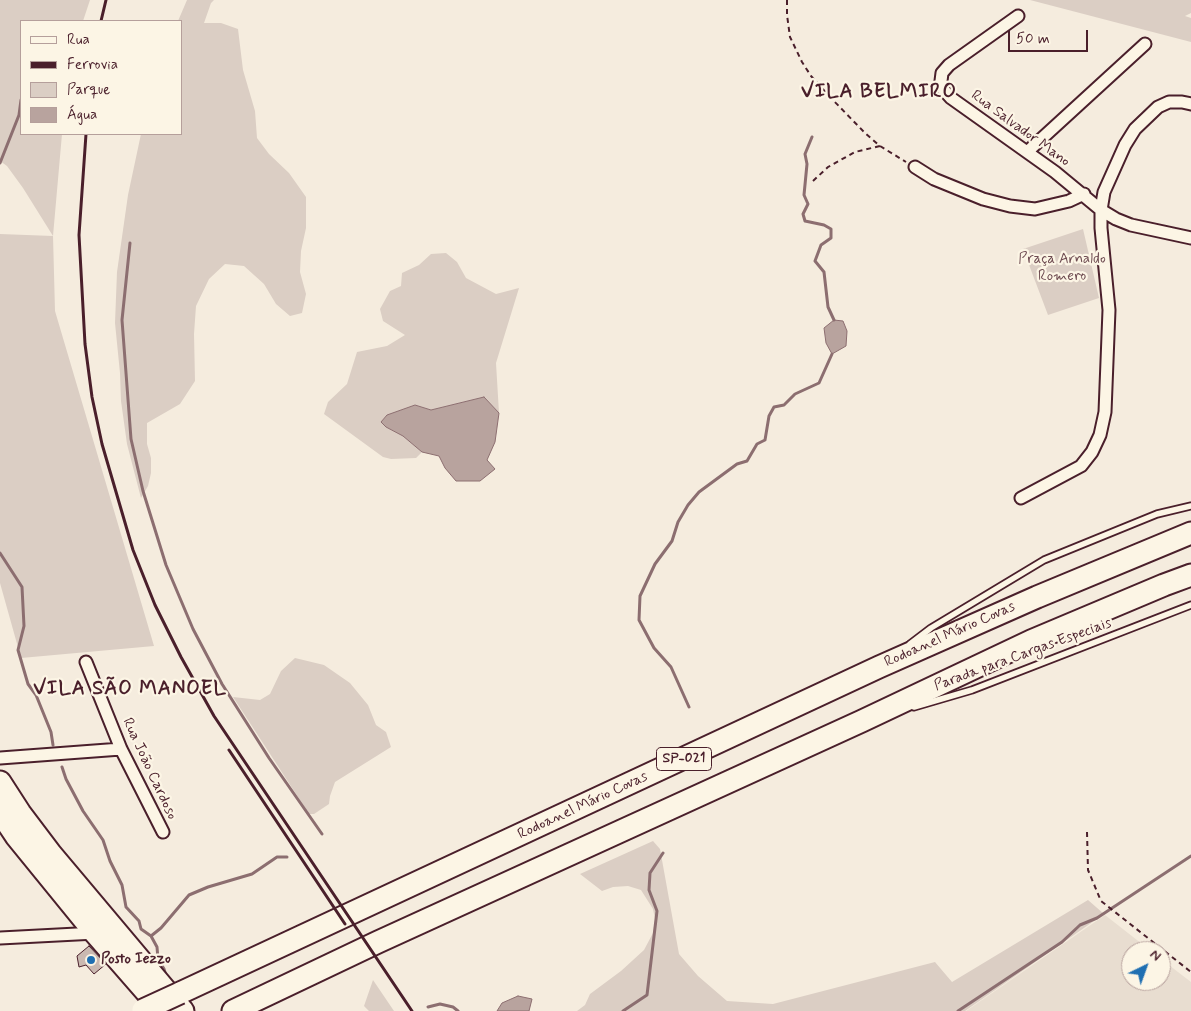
<!DOCTYPE html>
<html>
<head>
<meta charset="utf-8">
<style>
  body { margin:0 }
  #map { position:relative; width:1191px; height:1011px; overflow:hidden; background:#f5ecde; font-family:Mynerve,sans-serif }
  canvas { display:block }
  .legend { position:absolute; left:20px; top:20px; width:162px; height:115px; box-sizing:border-box; background:#fcf5e5; border:1px solid #b59f9b; margin:0; padding:6px 9px; list-style:none; font-size:15px; color:#4a1f2b }
  .legend li { display:flex; align-items:center; gap:10px; height:25px }
  .legend b { width:25px; border:1px solid #b59f9b }
  .north { position:absolute; left:1121px; top:941px; width:50px; height:50px; box-sizing:border-box; background:#fcf5e5; border:1px solid #b59f9b; border-radius:50%; rotate:42deg; font-size:14px; font-weight:700; line-height:20px; text-align:center; color:#4a1f2b }
  .north::after { content:''; display:block; margin:auto; width:18px; height:22px; background:#1f6fb2; clip-path:polygon(50% 0,100% 100%,50% 72%,0 100%) }
  .scale { position:absolute; left:1008px; top:30px; width:80px; height:22px; box-sizing:border-box; border:2px solid #4a1f2b; border-top:0; padding-left:6px; font-size:15px; line-height:18px; white-space:nowrap; color:#4a1f2b; -webkit-text-stroke:4px #fcf5e5; paint-order:stroke }
</style>
</head>
<body>
<div id="map">
<canvas width="1191" height="1011"></canvas>
<ul class="legend">
<li><b style="height:6px;background:#fcf5e5"></b>Rua</li>
<li><b style="height:6px;background:#4a1f2b"></b>Ferrovia</li>
<li><b style="height:14px;background:#dbcec4"></b>Parque</li>
<li><b style="height:14px;background:#b8a39e"></b>Água</li>
</ul>
<div class="north">N</div>
<div class="scale">50 m</div>
</div>
<script>
const ctx = document.querySelector('canvas').getContext('2d');
ctx.lineJoin = 'round';
function fill(path, color) { ctx.fillStyle = color; ctx.fill(path, 'evenodd'); }
const shape = rows => new Path2D(rows.map(r => 'M' + r).join(''));
function trace(path, color, width, dash) { ctx.strokeStyle = color; ctx.lineWidth = width; ctx.lineCap = dash ? 'butt' : 'round'; ctx.setLineDash(dash || []); ctx.stroke(path); }
function label(font, color, halo, rows, align = 'center') {
  ctx.font = font + ' Mynerve,sans-serif'; ctx.lineWidth = 4.5; ctx.setLineDash([]); ctx.textBaseline = 'middle'; ctx.strokeStyle = halo; ctx.fillStyle = color; for (const [text, x, y, turn = 0] of rows) {
    ctx.save(); ctx.translate(x, y); ctx.rotate((+turn || 0) * Math.PI / 180); ctx.textAlign = isNaN(turn) ? turn : align; if (halo) ctx.strokeText(text, 0, 0); ctx.fillText(text, 0, 0); ctx.restore();
  }
}
fill(shape([
  [1105,915,1151,951,1131,951,1131,981,1161,981,1161,959,1191,982,1191,1011,966,1011]
]), '#e8ddd0');
fill(shape([
  [0,0,90,0,83,21,21,21,21,134,62,134,53,236,55,311,154,646,21,658,0,583,0,234,53,236,23,188,7,166,0,161],
  [187,0,214,0,211,3,204,23,221,23,238,29,243,70,255,111,257,138,269,154,289,173,306,197,306,228,301,251,300,272,306,294,302,313,290,316,276,304,264,284,244,266,225,264,209,279,196,306,194,334,195,381,180,404,147,423,147,444,151,458,151,473,148,486,141,498,127,444,121,401,120,373,115,323,117,272,128,195,141,134,181,134,181,21,178,21],
  [1030,0,1191,0,1191,13,1185,16,1191,18,1191,42],
  [1083,229,1099,298,1048,315,1023,249],
  [446,253,457,262,466,278,496,294,519,288,496,363,499,413,484,397,431,410,415,405,387,415,381,422,386,427,403,436,422,452,416,458,391,459,383,457,324,414,328,402,347,384,357,352,387,346,405,335,383,321,380,309,390,291,401,286,402,273,419,265,431,254],
  [295,658,324,665,350,683,368,705,376,725,386,732,391,747,335,782,330,796,329,804,314,814,309,814,233,697,260,700,270,694,281,671],
  [653,841,660,849,679,954,698,976,727,1001,773,1004,935,962,952,982,1088,900,1104,914,965,1011,577,1011,585,1005,590,994,621,971,644,950,653,933,655,919,653,909,641,890,628,886,613,887,602,891,580,874],
  [373,980,394,1011,369,1011,364,1006]
]), '#dbcec4');
const water = shape([
  [834,320,843,321,847,331,846,346,832,354,826,343,824,328,834,320],
  [484,397,499,413,495,442,487,460,495,469,480,481,456,481,445,468,439,456,422,452,403,436,386,427,381,422,387,415,415,405,431,410,484,397],
  [518,996,532,999,529,1011,497,1011,502,1003,518,996]
]);
fill(water, '#b8a39e');
trace(water, '#8c6e70', 1);
trace(shape([
  [812,137,805,154,807,164,804,195,808,204,803,214,805,221,824,225,831,229,831,238,821,245,815,261,824,272,828,307,834,320],
  [0,163,19,115,21,100],
  [130,243,122,320,131,439,143,491,166,565,193,629,222,684,269,758,322,834],
  [0,553,22,587,24,626,18,650,28,684,36,695,51,732,53,745],
  [689,707,671,667,654,648,639,620,640,596,655,564,672,541,678,522,688,505,699,492,737,464,747,461,757,444,765,440,769,416,774,407,784,405,795,394,819,383,832,354],
  [62,767,66,779,83,811,103,840,110,861,122,885,126,907,139,921,141,929,151,936,157,947,158,959,164,969,166,976],
  [151,936,161,928,189,895,208,887,252,874,277,857,287,857],
  [428,1007,440,1004,453,1007,458,1011],
  [623,1011,647,995,657,911,649,890,650,873,663,853],
  [958,1011,1062,942,1080,925,1097,918,1191,856]
]), '#8c6e70', 3);
const building = shape([
  [89,946,106,964,94,974,86,965,79,967,77,956,89,946]
]);
fill(building, '#cab9b1');
trace(building, '#4a1f2b', 1);
const lane = shape([
  [910,644,931,628,1044,560,1157,514,1191,506],
  [914,707,972,690,1191,605]
]);
const street = shape([
  [1018,16,949,65,942,73,941,81,942,88,951,98,1055,172,1101,210,1116,219,1131,225,1191,238],
  [1027,152,1145,44],
  [915,167,934,179,983,199,1010,206,1035,209,1069,201,1084,194],
  [1021,498,1081,466,1092,452,1100,435,1105,412,1109,310,1101,228,1101,210,1104,192,1125,145,1135,129,1158,107,1169,102,1182,102,1191,104],
  [86,662,121,749,163,832],
  [0,758,121,749],
  [0,938,96,933]
]);
const highway = shape([
  [0,782,20,813,51,854,183,1011],
  [0,812,16,836,95,933,163,1011],
  [180,993,879,667,1037,597,1191,533],
  [233,1011,378,942,862,721,1031,641,1164,585,1191,575]
]);
trace(lane, '#4a1f2b', 9);
trace(street, '#4a1f2b', 15);
trace(highway, '#4a1f2b', 25);
trace(shape([
  [787,0,787,15,790,37,802,62,811,76,830,97,865,133,880,146,906,162],
  [813,181,828,167,855,152,880,146],
  [1087,832,1088,870,1101,901,1191,972]
]), '#4a1f2b', 2, [5, 4]);
trace(lane, '#fcf5e5', 5.5);
trace(street, '#fcf5e5', 11);
trace(highway, '#fcf5e5', 21);
trace(shape([
  [101,21,106,0],
  [86,134,79,235,85,344,92,397,102,444,133,550,155,605,181,657,214,716,412,1011],
  [229,750,345,924]
]), '#4a1f2b', 3);
const highwayBridge = shape([
  [143,1010,180,993]
]);
trace(highwayBridge, '#4a1f2b', 25, []);
trace(highwayBridge, '#fcf5e5', 21);
for (const [x, y, r, color] of [
  [91,960,5,"#1f6fb2"]
]) { const dot = new Path2D(); dot.arc(x, y, r, 0, 2 * Math.PI); ctx.fillStyle = color; ctx.fill(dot); trace(dot, '#fcf5e5', 2); }
for (const [x, y, w] of [
  [684,759,55]
]) { const box = new Path2D(); box.roundRect(x - w / 2, y - 11.5, w, 23, 4); ctx.fillStyle = '#fcf5e5'; ctx.fill(box); trace(box, '#4a1f2b', 1); }
label('bold 14px', '#4a1f2b', null, [
  ["SP-021",684,759]
]);
label('15px', '#4a1f2b', '#fcf5e5', [
  ["Rua Salvador Mano",1020,129,36],
  ["Rodoanel Mário Covas",950,635,-24],
  ["Parada para Cargas Especiais",1023,655,-20],
  ["Rua João Cardoso",149,769,65],
  ["Rodoanel Mário Covas",583,806,-25]
]);
label('15px', '#6e4b51', '#fcf5e5', [
  ["Praça Arnaldo",1062,260],
  ["Romero",1062,277]
]);
label('bold 15px', '#4a1f2b', '#fcf5e5', [
  ["Posto Iezzo",101,960]
], 'left');
ctx.letterSpacing = '1px';
label('bold 20px', '#4a1f2b', '#fcf5e5', [
  ["VILA BELMIRO",879,93],
  ["VILA SÃO MANOEL",130,690]
]);
ctx.letterSpacing = '0px';
</script>
</body>
</html>
